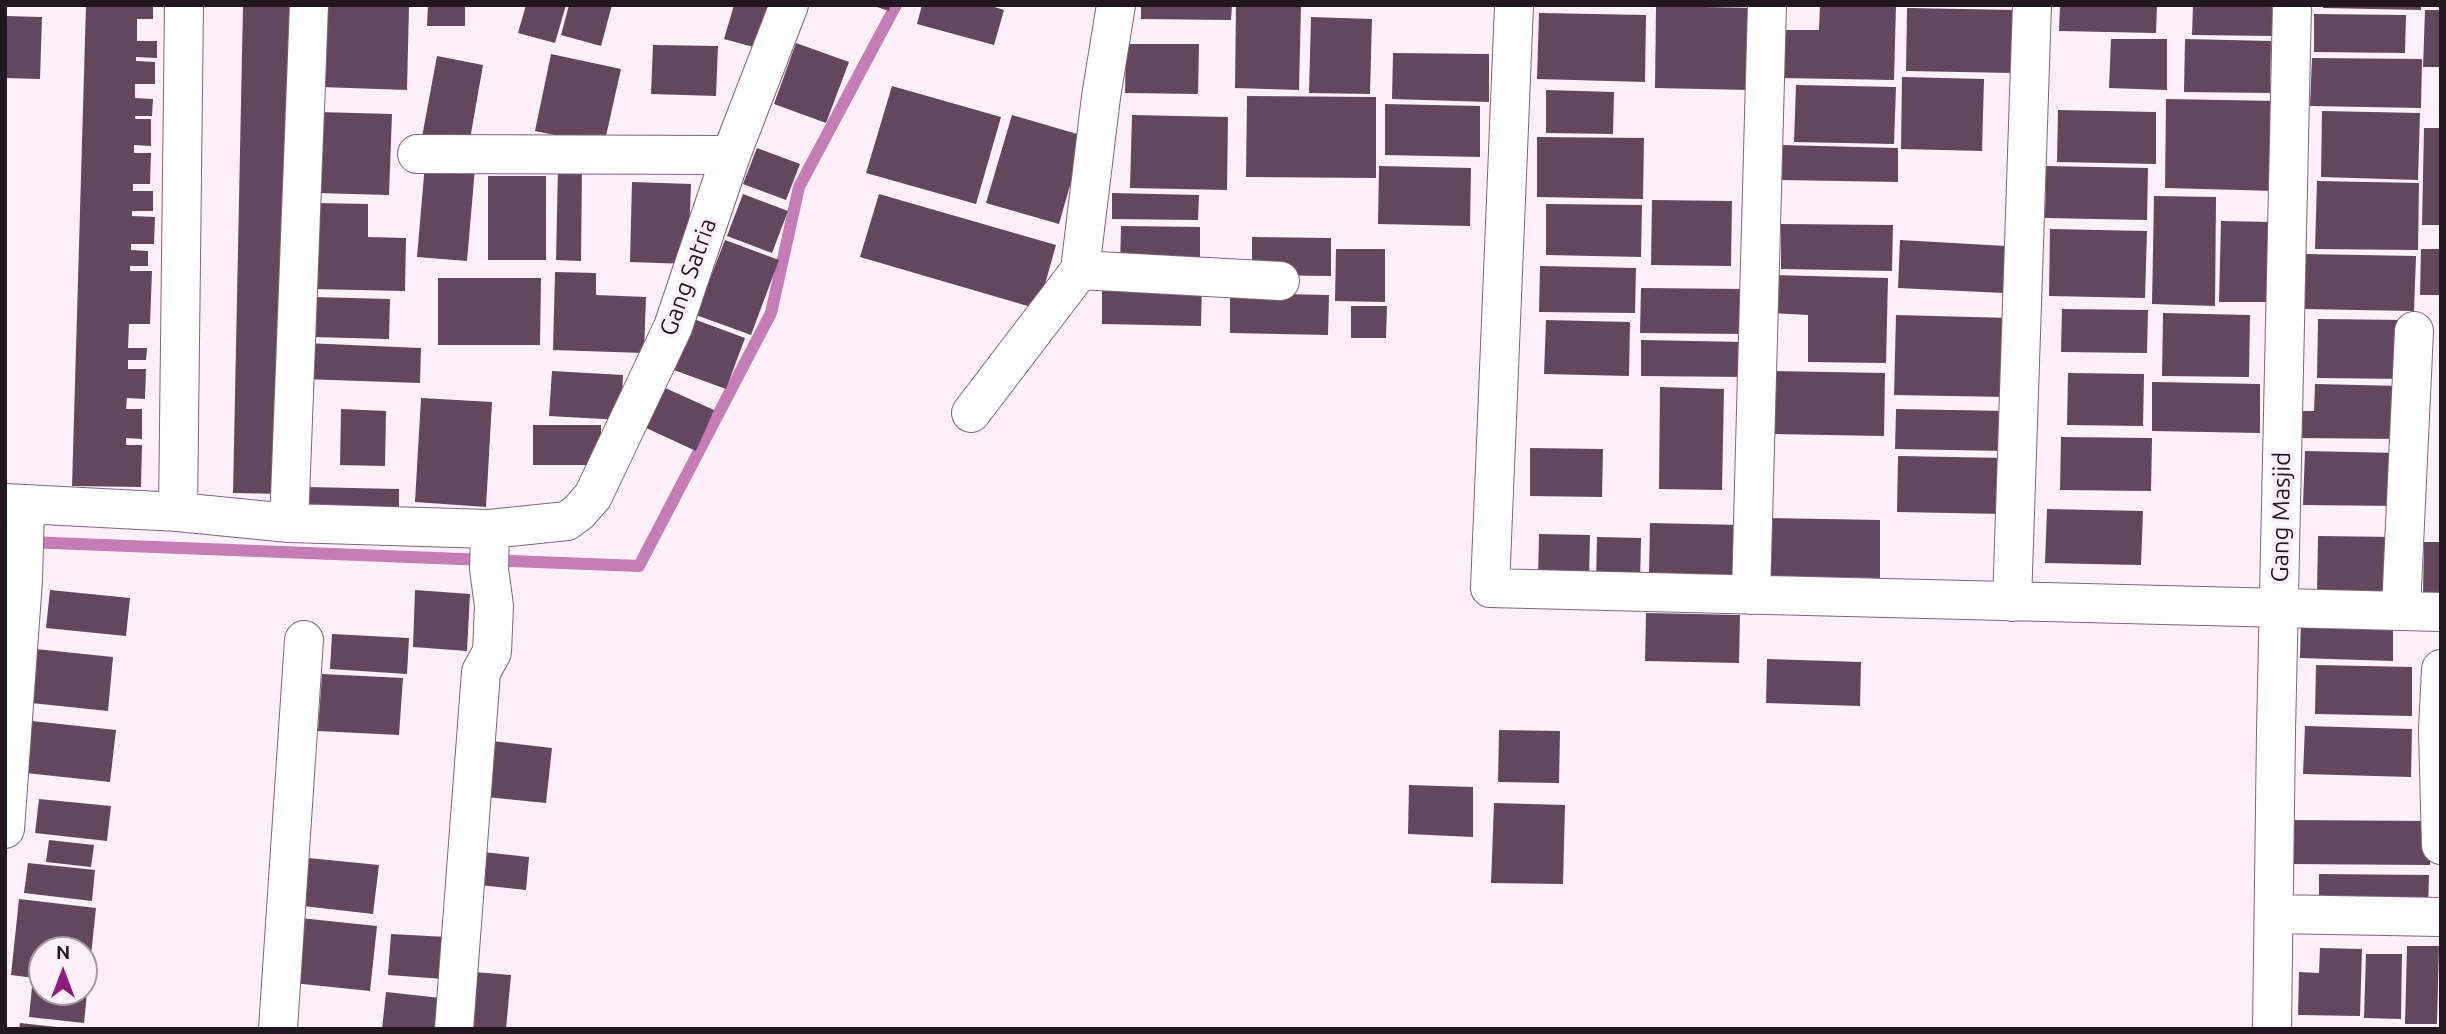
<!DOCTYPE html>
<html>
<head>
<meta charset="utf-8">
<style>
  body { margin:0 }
  #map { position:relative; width:2446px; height:1034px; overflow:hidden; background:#fdf0fa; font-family:Ubuntu,sans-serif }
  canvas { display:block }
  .frame { position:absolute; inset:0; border:7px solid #221720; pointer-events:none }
  .north { position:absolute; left:28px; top:936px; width:70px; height:70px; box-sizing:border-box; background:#fdf0fa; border:2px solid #a599a3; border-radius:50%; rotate:0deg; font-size:19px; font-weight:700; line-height:28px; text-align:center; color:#221720 }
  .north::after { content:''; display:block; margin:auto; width:24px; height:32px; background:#8d1c7e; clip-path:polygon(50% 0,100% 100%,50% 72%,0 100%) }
</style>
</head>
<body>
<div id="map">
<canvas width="2446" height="1034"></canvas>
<div class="frame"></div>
<div class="north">N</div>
</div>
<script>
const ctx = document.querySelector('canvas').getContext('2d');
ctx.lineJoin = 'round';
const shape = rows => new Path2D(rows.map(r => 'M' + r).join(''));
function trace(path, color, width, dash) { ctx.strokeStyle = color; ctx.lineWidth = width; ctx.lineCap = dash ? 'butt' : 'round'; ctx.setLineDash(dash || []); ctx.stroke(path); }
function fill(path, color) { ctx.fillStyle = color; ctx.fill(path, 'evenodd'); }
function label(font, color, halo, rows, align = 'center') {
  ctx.font = font + ' Ubuntu,sans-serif'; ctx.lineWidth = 7; ctx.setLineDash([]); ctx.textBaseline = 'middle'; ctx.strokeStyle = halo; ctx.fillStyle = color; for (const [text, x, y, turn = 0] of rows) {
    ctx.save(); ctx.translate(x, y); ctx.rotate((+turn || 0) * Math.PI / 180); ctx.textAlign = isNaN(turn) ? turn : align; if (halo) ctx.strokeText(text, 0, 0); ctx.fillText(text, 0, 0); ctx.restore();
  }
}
trace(shape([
  [27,542,639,566,771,313,799,187,896,5]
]), '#c57db6', 12);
fill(shape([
  [86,5,153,6,153,19,137,19,137,41,157,41,157,58,136,57,136,61,155,62,155,84,135,84,135,98,153,99,152,116,135,116,135,119,151,119,151,146,134,145,134,153,151,153,150,184,133,184,133,191,153,191,153,211,132,211,132,216,155,217,154,244,131,244,131,250,148,251,148,266,130,266,130,271,152,271,150,324,129,324,128,348,147,348,146,360,128,360,128,369,146,369,145,399,127,398,126,409,142,409,142,439,126,438,126,445,142,445,141,487,72,486],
  [243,5,292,5,283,494,233,493],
  [324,5,409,6,407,90,321,87],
  [428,5,465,5,465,26,427,26],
  [526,5,566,5,555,43,518,33],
  [569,5,612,5,601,46,561,35],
  [734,5,777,5,764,50,724,39],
  [871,5,891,5,889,11],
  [922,5,988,5,1004,10,994,45,917,24],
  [1141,5,1232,5,1231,20,1141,19],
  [1236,5,1301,5,1299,90,1235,88],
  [1820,5,1896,5,1894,80,1781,78,1782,30,1819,30],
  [2060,5,2157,5,2156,33,2059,31],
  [2193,5,2276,5,2276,36,2192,35],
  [2323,5,2421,5,2421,10,2323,8],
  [1656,6,1754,8,1751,90,1655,88],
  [1907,8,2015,10,2014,73,1906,71],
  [2425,10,2441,10,2441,67,2423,67],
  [1539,13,1646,15,1645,82,1537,79],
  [2314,14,2406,15,2405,53,2314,52],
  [5,16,42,17,40,79,5,78],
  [1311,17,1372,19,1370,94,1309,93],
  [2111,39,2167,39,2167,90,2109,88],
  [2185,39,2271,41,2270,93,2184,92],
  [796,43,849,62,826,123,774,104],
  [1126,44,1199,44,1198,94,1125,93],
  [653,45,718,46,716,96,651,94],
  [1393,53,1489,54,1489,102,1392,99],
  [551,54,621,69,604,145,535,131],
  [437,56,483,65,469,145,422,137],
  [2312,58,2422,59,2421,108,2310,106],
  [1902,77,1984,79,1982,151,1901,149],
  [1796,85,1896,87,1894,144,1794,142],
  [892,86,1001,117,976,204,866,173],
  [1546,90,1614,92,1613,134,1546,133],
  [1247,96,1376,97,1376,178,1246,177],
  [2166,99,2278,101,2276,191,2165,188],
  [1385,104,1480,106,1480,157,1385,155],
  [2058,110,2156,112,2156,164,2057,162],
  [2322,111,2420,113,2418,180,2321,177],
  [318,112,392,114,389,195,316,193],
  [1012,115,1084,136,1059,224,986,203],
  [1132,115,1228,117,1227,190,1130,188],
  [2424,128,2441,128,2441,225,2422,225],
  [1537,137,1644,138,1643,199,1537,197],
  [1781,145,1898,148,1898,182,1781,180],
  [757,148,800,164,786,200,743,184],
  [425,164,475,168,467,261,417,257],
  [558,166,582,166,581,261,556,260],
  [1379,166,1471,168,1470,226,1378,224],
  [2046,166,2148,168,2147,220,2045,218],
  [488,176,546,176,546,260,488,260],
  [2317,181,2419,183,2418,250,2315,249],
  [632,182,691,184,688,264,630,262],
  [1112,193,1199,195,1198,220,1112,219],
  [743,194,788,211,772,253,727,236],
  [879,194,1056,245,1038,309,860,257],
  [2154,196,2216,197,2215,306,2152,304],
  [1652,200,1732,201,1731,266,1651,265],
  [314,203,368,204,368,237,406,238,405,291,312,289],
  [1546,204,1642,205,1641,257,1546,255],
  [2221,221,2274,222,2273,302,2219,302],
  [1781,224,1893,225,1892,271,1781,269],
  [1121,226,1200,227,1200,270,1120,269],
  [2050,229,2147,231,2145,298,2049,296],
  [1252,237,1331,238,1331,276,1252,275],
  [725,240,779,260,751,335,696,315],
  [1900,240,2006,246,2004,293,1898,288],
  [1336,249,1385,249,1385,302,1335,301],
  [2421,249,2441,249,2441,295,2420,295],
  [2304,254,2416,256,2414,311,2303,309],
  [1540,266,1636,268,1635,313,1539,312],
  [555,272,596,273,596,295,646,297,644,353,553,350],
  [1772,275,1888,278,1886,363,1808,362,1808,315,1771,313],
  [438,278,541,278,540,345,438,345],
  [1102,282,1202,283,1201,326,1102,324],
  [1641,288,1744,289,1743,334,1640,333],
  [1230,293,1329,295,1328,335,1230,333],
  [313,297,390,299,389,339,312,337],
  [1351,306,1387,306,1386,338,1351,338],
  [2062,309,2148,310,2147,353,2061,352],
  [2163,313,2250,315,2249,377,2162,376],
  [1896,315,2010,318,2009,397,1894,395],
  [691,318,745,338,726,389,671,369],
  [2318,319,2407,320,2407,379,2317,378],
  [1546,320,1630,322,1629,376,1544,374],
  [1641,340,1745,342,1745,377,1641,376],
  [304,343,421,348,420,383,302,379],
  [552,371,623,375,621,420,549,416],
  [1772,371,1885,373,1884,436,1771,434],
  [2068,373,2144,374,2143,426,2067,425],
  [2152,382,2260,384,2260,433,2152,431],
  [2315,384,2402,386,2401,439,2299,438,2299,411,2314,411],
  [663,387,714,410,696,451,644,427],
  [1660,387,1724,389,1722,490,1659,489],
  [421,398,492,402,486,507,415,502],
  [341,409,386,411,385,466,340,465],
  [1896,409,2008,411,2007,451,1895,449],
  [533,425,601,425,601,465,533,465],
  [2061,437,2152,438,2151,491,2060,490],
  [1530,448,1603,449,1602,497,1530,496],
  [2305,451,2398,453,2398,506,2303,505],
  [1898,456,2007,458,2006,514,1897,512],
  [306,487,399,489,399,520,305,518],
  [2047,509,2143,511,2141,565,2045,563],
  [1767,518,1880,520,1880,578,1767,576],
  [1650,523,1741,525,1740,578,1649,576],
  [1539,534,1590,535,1589,580,1538,579],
  [2318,536,2396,537,2394,596,2317,594],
  [1597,537,1641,538,1640,585,1596,585],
  [2424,542,2441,542,2441,594,2423,594],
  [50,590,130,598,126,636,46,628],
  [415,590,470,594,467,651,413,647],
  [1646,613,1740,615,1739,663,1645,661],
  [2301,619,2393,621,2393,661,2300,658],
  [332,634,409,638,407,674,330,669],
  [36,649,113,657,108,711,31,703],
  [1767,659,1861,662,1860,706,1766,703],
  [2316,665,2412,667,2412,716,2315,714],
  [322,674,403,678,399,735,318,731],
  [32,721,116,730,110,782,26,773],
  [2305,726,2412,729,2411,777,2303,774],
  [1499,730,1560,731,1559,783,1498,782],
  [492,741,552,748,546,803,486,797],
  [1409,785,1473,787,1473,837,1408,834],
  [39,799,111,806,107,841,35,833],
  [1494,803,1565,805,1563,884,1491,883],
  [2289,820,2430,821,2430,865,2289,864],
  [49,840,94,845,91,867,46,862],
  [483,852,529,857,526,890,480,885],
  [308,858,379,865,373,914,303,906],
  [28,863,95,870,92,901,24,893],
  [2319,874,2429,875,2428,912,2319,911],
  [19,899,96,908,88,984,84,983,84,950,42,950,42,979,11,975],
  [300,918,377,926,370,991,293,983],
  [391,934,447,937,444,979,388,975],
  [2407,946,2439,946,2437,1024,2405,1024],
  [2320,948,2362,949,2360,1016,2298,1015,2299,972,2319,973],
  [2366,954,2402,954,2401,1019,2364,1018],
  [474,972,511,975,506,1029,469,1027],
  [32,987,42,988,42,992,87,993,84,1023,29,1017],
  [386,992,450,999,447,1029,382,1029],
  [20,1023,57,1027,57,1029,19,1029]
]), '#63485d');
const minor = shape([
  [1514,5,1490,588,2441,612],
  [417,154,731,155],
  [1080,270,1280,281],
  [971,413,1080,270,1101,97,1116,5],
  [5,503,178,512,289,523,490,529,567,521,579,512,593,496,673,327,731,155,789,5],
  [178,512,184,5],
  [289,523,309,5],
  [1751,595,1767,5],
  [2012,602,2032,5],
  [2401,609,2414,331],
  [2441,669,2438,730,2441,845],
  [5,829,23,580,25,505],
  [2274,914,2441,917],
  [278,1029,304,640],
  [454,1029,481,672,492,652,494,606,489,569,490,529],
  [2272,1029,2276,732,2292,5]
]);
trace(minor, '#80647a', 40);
trace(minor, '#fff', 38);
label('24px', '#221720', '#fdf0fa', [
  ["Gang Satria",688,277,-70],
  ["Gang Masjid",2281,517,-89]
]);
</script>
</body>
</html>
